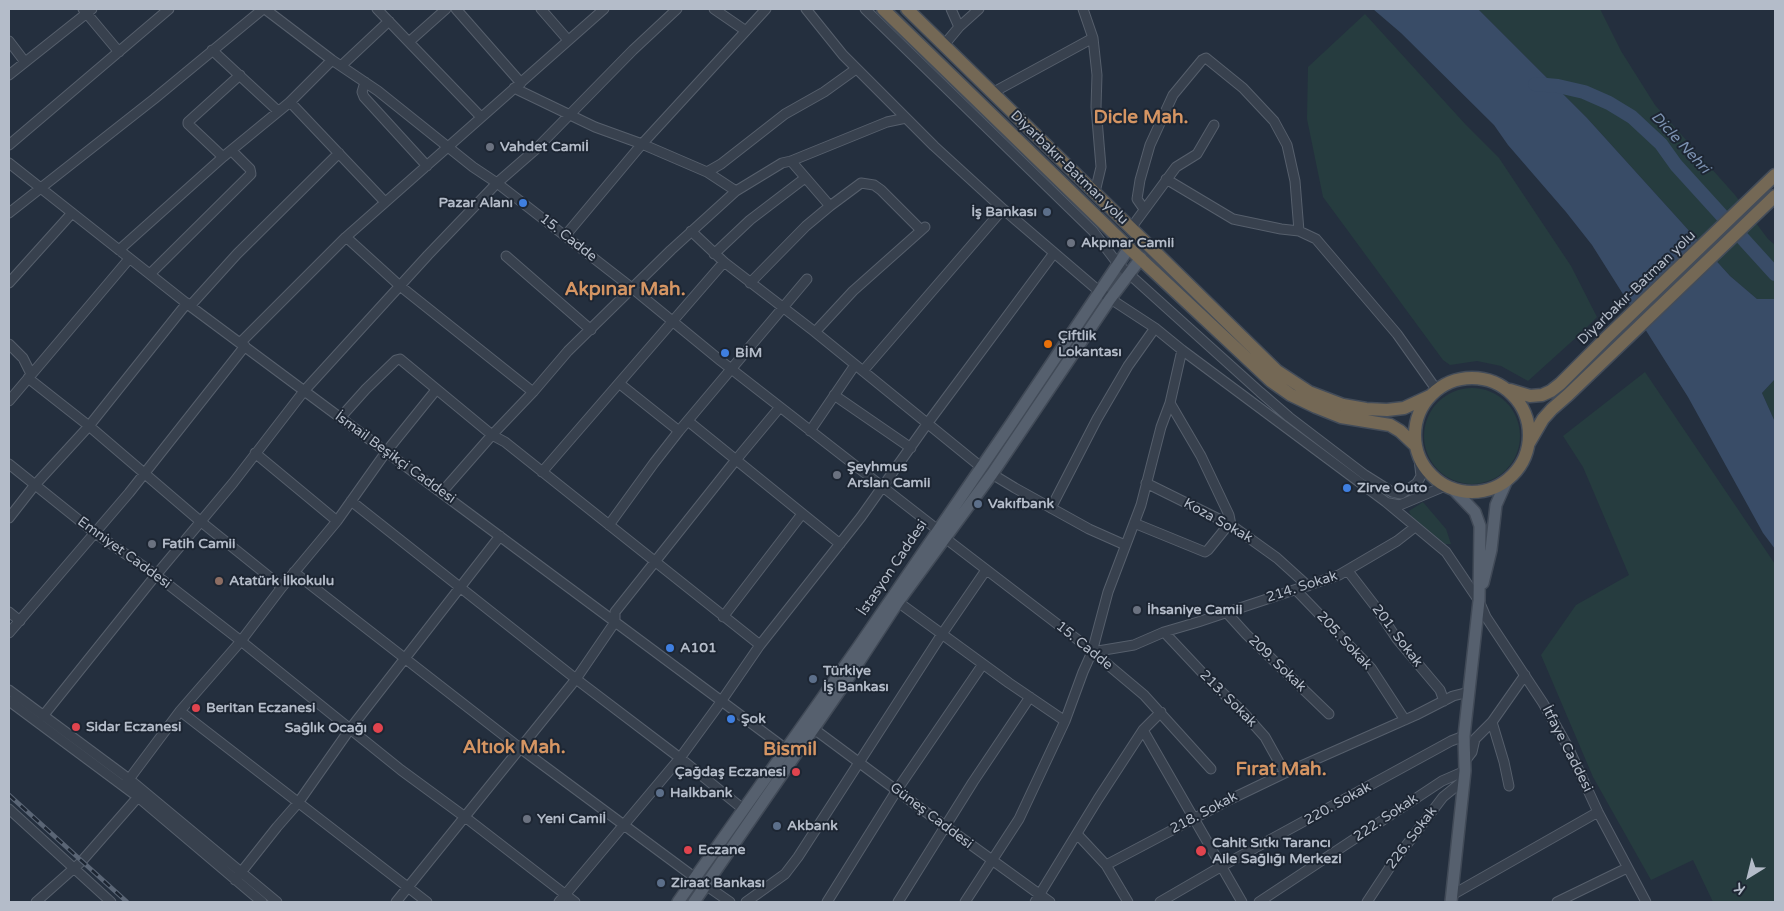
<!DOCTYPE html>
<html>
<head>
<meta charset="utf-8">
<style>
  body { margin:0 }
  #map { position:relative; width:1784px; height:911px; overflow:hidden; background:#242f3e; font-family:"Varela Round",sans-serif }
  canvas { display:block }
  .frame { position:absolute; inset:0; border:10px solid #b4bcc9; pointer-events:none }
  .north { position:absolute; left:1724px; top:851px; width:50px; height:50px; -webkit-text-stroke:4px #1d2633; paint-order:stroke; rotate:216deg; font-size:14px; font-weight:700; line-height:20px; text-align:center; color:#b4bcc9 }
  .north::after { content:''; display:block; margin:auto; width:18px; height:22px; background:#b4bcc9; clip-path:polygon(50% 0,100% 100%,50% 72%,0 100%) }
</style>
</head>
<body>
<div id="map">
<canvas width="1784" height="911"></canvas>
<div class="frame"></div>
<div class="north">K</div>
</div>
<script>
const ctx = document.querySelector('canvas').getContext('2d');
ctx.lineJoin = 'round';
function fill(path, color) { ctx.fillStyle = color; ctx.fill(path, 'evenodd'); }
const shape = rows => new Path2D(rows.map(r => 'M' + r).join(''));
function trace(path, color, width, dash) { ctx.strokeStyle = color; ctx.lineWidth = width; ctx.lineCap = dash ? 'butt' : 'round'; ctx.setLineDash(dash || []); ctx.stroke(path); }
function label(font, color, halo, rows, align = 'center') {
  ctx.font = font + ' "Varela Round",sans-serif'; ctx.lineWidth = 4; ctx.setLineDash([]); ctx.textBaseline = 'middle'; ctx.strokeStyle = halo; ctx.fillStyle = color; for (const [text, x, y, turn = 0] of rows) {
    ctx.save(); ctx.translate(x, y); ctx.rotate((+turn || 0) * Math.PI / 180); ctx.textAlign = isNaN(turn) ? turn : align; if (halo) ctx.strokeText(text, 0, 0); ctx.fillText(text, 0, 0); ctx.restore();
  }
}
fill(shape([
  [1478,9,1600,9,1621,51,1655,105,1735,195,1768,239,1775,245,1775,299,1757,299,1730,276,1587,118],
  [1365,14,1466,125,1499,158,1571,266,1597,317,1580,334,1528,381,1501,366,1477,361,1450,365,1443,360,1323,197,1307,119,1308,67],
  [1645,372,1775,564,1775,902,1713,902,1693,860,1651,880,1593,777,1541,655,1576,605,1629,575,1583,467,1563,436],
  [1775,379,1775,422,1762,393],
  '1424 436a48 48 0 1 1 96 0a48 48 0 1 1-96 0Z',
  [1423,502,1446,529,1451,544,1445,544,1411,516,1409,511]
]), '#263c3f');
fill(shape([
  [1373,9,1478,9,1587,118,1730,276,1757,299,1775,299,1775,379,1762,393,1775,422,1775,549,1763,533,1688,397,1592,245,1566,212,1508,145,1494,125,1401,33]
]), '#394c67');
trace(shape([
  [1535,84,1558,86,1584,92,1609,103,1632,117,1661,144,1676,165,1775,274]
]), '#394c67', 14);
const minor = shape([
  [83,9,119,52],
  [265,9,332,60,378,91,473,167,497,183,632,288,721,361,938,530],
  [377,9,481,117],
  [456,9,521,83],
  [541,9,568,40],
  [714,9,746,31],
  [806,9,843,55,934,146,1003,209,1100,292,1155,328,1182,350,1386,502,1446,552,1479,601,1486,617,1543,703,1568,747,1598,812,1646,902],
  [865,9,1093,231,1118,264,1260,392,1289,417,1365,475,1392,492,1401,494,1417,483,1421,476,1419,459],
  [1083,9,1093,38,1097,75,1096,107,1101,167,1095,192],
  [959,27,979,9],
  [9,41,25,62],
  [410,41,446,9],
  [944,45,959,27,951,9],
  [212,50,278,111],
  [341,66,389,21],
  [9,75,92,9],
  [365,82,362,92,364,97,427,166],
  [514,88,595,127,642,144,707,172,736,191],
  [992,93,1093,38],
  [290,102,385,202],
  [9,145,169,9],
  [223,157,188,124,188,122,240,75],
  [791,161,830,206],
  [9,163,190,306,786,749],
  [707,172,721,164,785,114,824,92,856,69],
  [1166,179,1233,219,1281,229,1299,231,1316,239,1397,334,1436,389],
  [1144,209,1137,199,1140,180,1150,145,1173,95,1202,60,1206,58,1243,88,1258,104,1274,121,1287,145,1295,181,1299,231],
  [9,213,154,99,263,9],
  [1131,228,1176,167,1197,154,1214,125],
  [691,231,724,262,815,332,981,467],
  [565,236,642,144,766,9],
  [346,237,400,286,533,392],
  [119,250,223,157,290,102,332,60],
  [714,254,750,220,805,178],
  [506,256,591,330],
  [150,274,251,174,250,169,232,151],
  [9,283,72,213],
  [750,283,806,226,830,206,861,183,874,185,881,190,921,230],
  [190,306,237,254,339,153],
  [815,332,853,291,925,227],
  [240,343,346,237,604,9],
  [9,344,23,358,31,374],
  [863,371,1003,209],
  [28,378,89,426,200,521,282,587],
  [620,384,679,431],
  [834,395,911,448],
  [9,401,129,259],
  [340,418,366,389,396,360,400,359,492,435,505,442,760,645],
  [688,421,840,544],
  [810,431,855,365],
  [255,453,337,521],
  [9,464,95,533,156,575,241,641,401,770,465,817,575,902],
  [542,472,724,262],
  [992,474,1015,488,1089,529,1125,545],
  [1146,483,1231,525,1277,558,1308,586],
  [442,492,492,435,533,392,568,351,671,250,736,191,782,163,791,161,887,122,906,118],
  [351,501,576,679,680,758,743,809],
  [1389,503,1400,505,1445,486],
  [1051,508,1097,419,1128,366,1155,328],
  [9,518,34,486,89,426,187,303],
  [1134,523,1205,552,1208,550,1225,529,1231,525,1229,515,1201,456,1170,403],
  [609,525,654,463,679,431,807,279],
  [945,538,1082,643,1144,695,1211,769],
  [1348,571,1375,606,1397,639,1440,690,1444,701],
  [294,572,520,748,694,877,730,902],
  [1296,590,1371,668,1405,720],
  [898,602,1009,683,1065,721],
  [9,612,20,621],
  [1227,613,1246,634,1329,714],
  [723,617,802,514],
  [1164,632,1211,682,1241,710,1265,737,1285,773],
  [9,633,129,493,245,346],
  [1092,652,1134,645,1164,632,1198,622,1339,575,1397,541,1415,527],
  [9,690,129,779,277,902],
  [9,701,138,797,262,902],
  [180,711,427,902],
  [43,716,156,575,233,483,304,391,428,255,497,183,536,149,633,50,677,9],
  [1492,722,1504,762,1509,786],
  [814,729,923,810,1050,902],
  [1143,730,1242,902],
  [1465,761,1472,752,1475,739,1492,722,1525,675],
  [124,786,180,711,241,641,282,587,337,521,386,452,436,390],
  [9,809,111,902],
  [1077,834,1106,865,1128,902],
  [1106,865,1233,798,1285,773,1416,715,1453,696,1469,692],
  [235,880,277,827,298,803,350,729,500,536],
  [1452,895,1598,812],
  [36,902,81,862,138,797],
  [396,902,576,679,615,622,615,612,735,461,780,407],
  [559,902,680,758,718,706,760,645,861,517,927,424,1054,253],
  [746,902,785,874,798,857,942,634,986,570],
  [827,902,897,790,983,664],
  [898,902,973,782,1030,697],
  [965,902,1019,819,1065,721,1083,672,1092,652,1108,592,1141,505,1161,427,1170,403,1182,350],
  [1035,902,1098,799,1143,730,1161,712],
  [1160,902,1222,866,1451,741,1464,736],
  [1259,902,1442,781,1465,771],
  [1367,902,1392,864,1443,797,1464,780],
  [1557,902,1627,868]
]);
const major = shape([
  [1483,583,1491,550,1496,505,1507,480],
  [678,902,859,646,1011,424,1129,248],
  [694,902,845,683,898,602,992,474,1110,299,1141,258],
  [1451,902,1465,771,1464,736,1479,601,1480,526,1475,512,1452,488]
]);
const highway = shape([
  [883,9,1129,248,1271,381,1291,395,1316,407,1341,417,1390,425,1400,431,1416,446],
  [907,9,1277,371,1309,392,1343,405,1366,409,1387,410,1404,408,1430,396],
  '1415 435a57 57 0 1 1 114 0a57 57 0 1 1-114 0Z',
  [1510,390,1530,396,1542,395,1551,391,1560,384,1607,337,1775,175],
  [1529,443,1543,419,1552,409,1568,395,1775,196]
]);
trace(minor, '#565f6c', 11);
trace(major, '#414a57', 14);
trace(highway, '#434c59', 15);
trace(minor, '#38414e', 9);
trace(major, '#56606e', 11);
trace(highway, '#746855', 12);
const rail = shape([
  [9,795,127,902]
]);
trace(rail, '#5a6575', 4.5);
trace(rail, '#1d2633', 2.5, [8]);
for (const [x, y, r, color] of [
  [490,147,5,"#6b7280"],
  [523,203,5,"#3f7fe0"],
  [1047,212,5,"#5c6f8a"],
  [1071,243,5,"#6b7280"],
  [1048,344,5,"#e8710a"],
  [725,353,5,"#3f7fe0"],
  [837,475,5,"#6b7280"],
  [1347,488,5,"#3f7fe0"],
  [978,504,5,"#5c6f8a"],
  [152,544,5,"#6b7280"],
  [219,581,5,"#8d6e63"],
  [1137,610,5,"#6b7280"],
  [670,648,5,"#3f7fe0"],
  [813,679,5,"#5c6f8a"],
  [196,708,5,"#e0444e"],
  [731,719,5,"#3f7fe0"],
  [76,727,5,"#e0444e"],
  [378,728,6,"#e0444e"],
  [796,772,5,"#e0444e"],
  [660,793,5,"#5c6f8a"],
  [527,819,5,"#6b7280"],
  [777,826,5,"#5c6f8a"],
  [688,850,5,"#e0444e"],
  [1201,851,6,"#e0444e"],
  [661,883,5,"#5c6f8a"]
]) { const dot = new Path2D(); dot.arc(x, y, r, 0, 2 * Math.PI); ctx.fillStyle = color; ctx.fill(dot); trace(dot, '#1d2633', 2); }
label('bold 14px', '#b4bcc9', '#1d2633', [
  ["Vahdet Camiİ",500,147],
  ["Pazar Alanı",513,203,"right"],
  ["İş Bankası",1037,212,"right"],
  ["Akpınar Camii",1081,243],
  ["Çiftlik",1058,336],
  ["Lokantası",1058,352],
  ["BİM",735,353],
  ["Şeyhmus",847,467],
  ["Arslan Camii",847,483],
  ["Zirve Outo",1357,488],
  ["Vakıfbank",988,504],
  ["Fatih Camii",162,544],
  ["Atatürk İlkokulu",229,581],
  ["İhsaniye Camii",1147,610],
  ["A101",680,648],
  ["Türkiye",823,671],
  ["İş Bankası",823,687],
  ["Beritan Eczanesi",206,708],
  ["Şok",741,719],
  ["Sidar Eczanesi",86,727],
  ["Sağlık Ocağı",367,728,"right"],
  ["Çağdaş Eczanesi",786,772,"right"],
  ["Halkbank",670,793],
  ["Yeni Camiİ",537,819],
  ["Akbank",787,826],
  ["Cahit Sıtkı Tarancı",1212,843],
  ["Aile Sağlığı Merkezi",1212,859],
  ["Eczane",698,850],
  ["Ziraat Bankası",671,883]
], 'left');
label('14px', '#b4bcc9', '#1d2633', [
  ["Diyarbakır-Batman yolu",1069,168,44],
  ["15. Cadde",568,238,38],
  ["Diyarbakır-Batman yolu",1637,288,-44],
  ["İsmail Beşikçi Caddesi",395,458,36],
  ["Koza Sokak",1218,521,29],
  ["Emniyet Caddesi",124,553,36],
  ["İstasyon Caddesi",893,568,-56],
  ["214. Sokak",1302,587,-18],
  ["201. Sokak",1397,636,53],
  ["205. Sokak",1344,641,47],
  ["15. Cadde",1084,646,39],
  ["209. Sokak",1277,664,44],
  ["213. Sokak",1228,699,45],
  ["İtfaye Caddesi",1567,749,63],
  ["220. Sokak",1338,804,-29],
  ["218. Sokak",1204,813,-28],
  ["Güneş Caddesi",931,816,37],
  ["222. Sokak",1386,818,-34],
  ["226. Sokak",1412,838,-53]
]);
label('italic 15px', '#7c92b1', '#1d2633', [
  ["Dicle Nehri",1680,143,47]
]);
label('bold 19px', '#d59563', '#1d2633', [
  ["Dicle Mah.",1141,118],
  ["Akpınar Mah.",625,290],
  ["Altıok Mah.",514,748],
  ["Bismil",790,750],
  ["Fırat Mah.",1281,770]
]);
</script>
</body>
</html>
